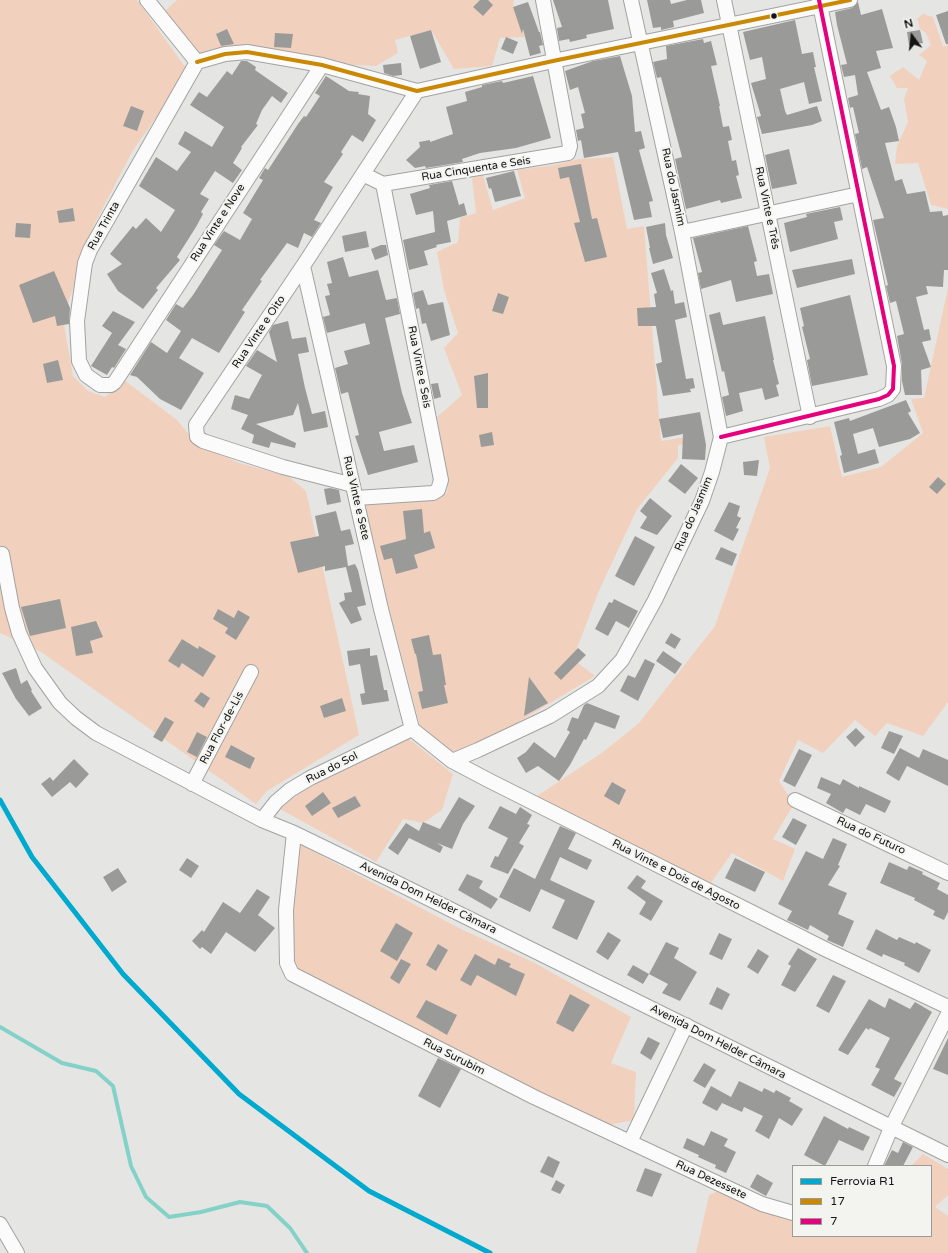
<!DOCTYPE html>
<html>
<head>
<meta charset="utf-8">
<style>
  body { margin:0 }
  #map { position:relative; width:948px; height:1253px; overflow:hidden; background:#e5e6e3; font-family:"Varela Round",sans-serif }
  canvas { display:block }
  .legend { position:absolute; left:792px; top:1165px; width:140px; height:72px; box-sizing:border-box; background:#f3f4ef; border:1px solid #9a9a97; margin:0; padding:5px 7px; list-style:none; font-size:12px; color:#141413 }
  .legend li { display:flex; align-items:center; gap:8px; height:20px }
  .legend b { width:20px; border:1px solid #9a9a97 }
  .north { position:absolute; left:892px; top:16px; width:40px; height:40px; -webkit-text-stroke:3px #f3f4ef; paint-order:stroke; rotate:345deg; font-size:11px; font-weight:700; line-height:16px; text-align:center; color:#141413 }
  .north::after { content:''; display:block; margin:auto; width:14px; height:18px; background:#141413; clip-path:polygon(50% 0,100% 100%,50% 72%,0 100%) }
</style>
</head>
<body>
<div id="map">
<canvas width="948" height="1253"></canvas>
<ul class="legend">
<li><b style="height:5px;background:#00a9ce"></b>Ferrovia R1</li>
<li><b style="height:5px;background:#ca8904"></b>17</li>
<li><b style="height:5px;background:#e5007d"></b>7</li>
</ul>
<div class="north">N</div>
</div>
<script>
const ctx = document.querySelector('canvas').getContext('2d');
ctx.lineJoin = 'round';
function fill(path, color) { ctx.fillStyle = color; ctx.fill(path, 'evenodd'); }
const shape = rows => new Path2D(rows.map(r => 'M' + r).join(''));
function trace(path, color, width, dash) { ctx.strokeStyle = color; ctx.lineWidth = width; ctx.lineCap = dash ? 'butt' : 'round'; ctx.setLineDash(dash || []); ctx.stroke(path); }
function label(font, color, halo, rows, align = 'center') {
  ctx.font = font + ' "Varela Round",sans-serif'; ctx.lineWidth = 4; ctx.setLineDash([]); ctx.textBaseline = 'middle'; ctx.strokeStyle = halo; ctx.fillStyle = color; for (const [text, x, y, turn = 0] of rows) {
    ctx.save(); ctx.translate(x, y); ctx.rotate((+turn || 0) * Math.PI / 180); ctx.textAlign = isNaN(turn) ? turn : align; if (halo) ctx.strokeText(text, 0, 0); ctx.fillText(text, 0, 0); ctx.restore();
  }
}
fill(shape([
  [0,0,137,0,188,71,132,152,93,227,63,319,73,376,88,391,105,397,124,380,177,420,196,443,239,463,288,476,306,491,359,735,267,791,256,804,41,652,0,633],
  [177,0,514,0,513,7,525,37,500,38,492,66,454,69,431,30,395,40,398,53,376,66,353,65,260,49,198,59,164,12],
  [923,14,933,17,943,47,948,45,948,209,931,205,918,163,895,164,897,146,908,122,904,99,908,88,897,88,890,76,903,67,919,80,927,61,919,55,931,45,926,33,920,29,917,19],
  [613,157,627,229,644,226,661,441,686,437,691,443,678,445,678,458,637,509,598,593,573,659,595,676,502,732,453,752,420,726,361,501,435,496,447,493,448,481,437,417,462,395,444,348,458,333,444,290,437,252,458,242,460,218,476,213,472,178,483,175,493,210,525,198,517,170,554,165,579,159],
  [948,288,948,702,923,736,887,723,875,736,855,720,823,753,798,740,779,781,794,804,773,839,795,849,783,881,732,853,710,884,537,796,603,752,639,723,715,626,770,468,764,437,830,426,842,477,881,467,923,433,911,399,924,398],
  [408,738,453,774,442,810,423,823,403,819,376,862,280,809,300,792],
  [297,843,461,929,535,963,631,1017,611,1063,636,1072,634,1120,598,1127,295,968,287,940],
  [923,1154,948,1169,948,1195,935,1207,948,1216,948,1253,696,1253,709,1195,718,1191,749,1206,793,1220,793,1236,931,1236,931,1166,911,1166]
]), '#f1d1bd');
trace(shape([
  [0,1027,62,1063,96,1071,113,1086,131,1166,146,1197,169,1217,201,1212,240,1202,267,1206,290,1228,307,1253]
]), '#84d1c7', 4);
fill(shape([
  [480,0,488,0,493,5,483,16,473,7],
  [553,0,608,0,614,29,586,35,587,38,570,42,569,39,559,41,557,28,562,27],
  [647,0,670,0,671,4,687,0,701,0,704,13,673,21,674,27,661,30,661,27,653,28],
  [528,2,539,32,540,32,543,45,539,46,541,53,530,56,523,29,522,34,513,7],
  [858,2,861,15,882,9,893,48,876,51,881,68,867,72,881,110,889,107,896,127,899,141,885,143,895,181,902,179,907,194,925,191,930,212,942,211,943,216,948,215,948,270,944,270,943,287,926,286,928,294,916,297,924,330,929,329,931,340,922,342,931,367,921,370,922,395,905,395,902,381,902,364,897,336,904,334,896,301,890,303,886,286,888,285,873,220,884,218,867,167,862,169,855,134,859,133,853,107,850,108,848,98,858,95,855,75,844,77,841,65,847,64,837,25,835,12,852,8],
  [948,11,948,44,946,44,936,15],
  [795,20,802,54,813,52,816,67,814,67,822,101,809,104,804,82,780,89,785,111,787,115,817,106,822,121,812,125,762,134,757,117,761,116,751,83,766,79,762,57,750,60,743,32],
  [227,29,234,44,221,46,216,34],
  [431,30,441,62,420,69,410,36],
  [920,30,923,43,909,45,907,32],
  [275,33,293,34,291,48,274,47],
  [506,37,518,42,513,54,501,49],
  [703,39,704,43,711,41,717,65,711,66,720,106,719,106,723,127,729,126,732,140,728,141,732,161,736,160,739,175,736,176,742,198,721,203,720,200,686,209,675,159,682,157,661,77,657,78,653,62,667,59,666,46],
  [620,56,632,96,635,132,641,131,645,148,639,150,653,201,649,202,652,217,634,220,618,152,584,158,581,140,578,141,576,130,584,128,581,114,585,113,578,87,570,90,565,71,593,61],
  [241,61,247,61,256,67,255,70,288,93,281,103,272,96,262,110,256,124,258,125,241,147,242,148,233,163,242,170,233,183,215,171,200,194,209,199,201,212,203,214,196,227,177,257,180,260,156,288,158,290,143,309,118,291,107,274,122,264,110,254,133,226,136,229,146,218,161,232,175,210,139,186,156,157,177,171,191,152,178,144,185,131,212,147,224,127,190,105,199,92,207,97,227,71,232,75],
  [401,63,402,75,393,76,384,73,383,65],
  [326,76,349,91,359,92,358,94,370,96,368,114,376,120,363,142,352,135,341,152,343,154,324,182,333,187,314,220,321,223,312,237,304,233,298,248,287,243,260,280,262,281,242,310,245,312,219,353,192,338,179,358,204,373,181,410,160,399,137,377,130,375,151,342,167,353,181,331,166,320,176,304,183,308,193,295,222,250,214,245,224,231,240,240,252,219,243,213,263,180,259,178,265,168,268,170,298,124,304,116,306,117,320,96,315,93],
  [533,76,551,138,516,148,480,153,462,159,463,162,426,168,425,166,415,168,406,160,420,147,419,142,430,140,430,142,453,134,446,107,467,101,465,92,482,87,482,85,502,81,503,83],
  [131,106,144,111,137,131,123,126],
  [789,149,797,184,772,189,765,155],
  [581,164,592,219,597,218,607,257,585,262,574,223,580,222,569,177,560,179,558,168],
  [514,171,521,196,495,202,491,188,489,189,486,178],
  [452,181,459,205,464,203,467,215,447,221,451,242,436,245,437,247,424,251,428,265,409,270,403,240,435,232,433,211,416,215,410,194,430,188,429,185],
  [840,207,843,220,834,222,838,239,790,252,784,223,807,217,806,214],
  [73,208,75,221,59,223,57,211],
  [16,223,31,224,30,238,15,237],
  [665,223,666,235,673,258,653,264,649,248,650,248,646,227],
  [748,226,757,261,754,262,757,276,769,274,773,294,736,302,731,280,701,289,698,273,702,272,693,238],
  [366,231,369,247,345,252,342,236],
  [381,245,386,245,388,255,375,260,371,249],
  [343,257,349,277,378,270,386,300,397,298,400,314,385,318,402,393,412,423,379,432,384,451,414,445,418,462,368,475,355,436,359,435,348,392,341,394,335,368,348,364,344,351,370,344,365,323,327,333,323,317,330,315,325,296,330,295,327,284,332,283,327,262],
  [852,259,855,274,797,288,792,270],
  [664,269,671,291,673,290,675,304,684,302,687,317,675,320,686,379,693,378,695,388,690,389,691,392,663,396,656,364,662,362,656,326,638,326,637,308,656,307,654,294,657,293,651,273],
  [54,271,70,308,69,324,57,326,55,316,33,323,19,285],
  [423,290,428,305,443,302,450,335,431,341,426,323,422,324,419,308,416,309,413,293],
  [498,293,509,297,503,314,492,311],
  [850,295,868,375,812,386,807,360,810,359,802,327,804,326,800,308],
  [113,311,135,322,118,345,126,349,114,368,112,367,107,375,91,366,112,333,102,326],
  [720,312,723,325,765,316,774,360,773,360,779,384,776,385,779,396,765,400,762,388,739,393,743,411,726,416,722,397,729,395,724,371,722,372,709,315],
  [288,321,292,339,306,337,309,352,298,354,305,388,312,414,325,411,328,427,304,432,298,403,293,415,256,424,296,443,295,448,271,442,269,448,252,443,254,435,241,429,248,415,231,409,235,395,249,399,262,375,246,366,257,350,277,362,269,332,273,325],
  [58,360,63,380,47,383,43,364],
  [488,373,488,408,477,408,474,376],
  [438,383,441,397,434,399,431,384],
  [906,400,911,411,908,413,920,433,910,439,879,447,873,428,853,434,858,454,875,449,879,463,844,473,840,456,842,455,834,422,849,418,850,421],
  [700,412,706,445,705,460,682,459,683,434,663,438,659,419],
  [492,432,494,445,481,447,479,435],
  [759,460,757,476,744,475,743,462],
  [681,464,698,478,685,494,668,481],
  [938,477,946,484,937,494,929,487],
  [330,488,339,490,341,502,327,505,324,489],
  [650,498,672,516,657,535,640,528,647,517,640,511],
  [729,502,740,506,737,516,741,518,736,528,739,529,733,541,714,531],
  [422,509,424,533,430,531,435,548,414,555,418,568,396,574,392,558,384,560,380,546,406,539,403,511],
  [336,511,341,531,350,529,354,544,345,546,348,566,355,564,358,570,366,605,357,607,362,620,351,624,339,603,345,600,344,593,352,592,346,567,325,571,325,566,298,573,290,542,319,536,315,516],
  [635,536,655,547,634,586,615,576],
  [721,547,737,554,732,566,715,559],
  [60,599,66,628,30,636,21,607],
  [614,599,638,611,629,628,616,621,608,636,595,629,609,602,612,603],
  [218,609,234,618,238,610,250,617,236,640,225,633,228,628,213,619],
  [96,621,103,637,90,641,93,653,76,656,71,627],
  [671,633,681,639,675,649,665,643],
  [429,635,433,655,441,654,446,685,444,685,448,703,422,709,418,692,423,691,416,654,415,654,411,639],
  [182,639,198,649,199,646,216,656,203,677,182,663,179,668,168,661],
  [370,648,370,656,377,655,384,690,387,690,389,701,362,705,360,694,365,693,360,664,349,666,347,651],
  [578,648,586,655,561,680,554,673],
  [663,651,682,664,675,674,656,661],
  [645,659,655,664,638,701,620,691,628,675,635,678],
  [16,668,21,684,27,680,32,690,31,691,42,708,29,716,16,699,2,673],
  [529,677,548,703,524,716],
  [201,692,210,698,204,708,194,701],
  [342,698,346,711,324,718,320,706],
  [587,703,620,716,615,729,595,722,586,740,584,739,570,765,559,781,538,766,526,773,517,758,526,752,534,742,555,758,570,732,567,730,572,717,578,719,584,705],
  [165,717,174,722,162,742,153,737],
  [856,728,865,737,855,747,846,737],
  [889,731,903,736,894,754,881,748],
  [197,732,207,737,197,757,187,752],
  [231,745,255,758,250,769,225,757],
  [900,748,919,758,923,749,948,760,948,786,907,766,899,781,886,773],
  [799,749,812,755,795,787,783,781],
  [74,759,89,774,76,788,70,782,52,797,41,784,50,777,53,781],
  [821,777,840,785,843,779,859,788,859,786,891,801,885,813,866,804,860,815,846,808,843,813,826,803,831,794,817,788],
  [612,782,626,790,619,805,604,796],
  [323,792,331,803,312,816,305,806],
  [355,796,361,806,338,818,332,808],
  [459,797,475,806,463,824,452,849,437,843,443,847,440,853,409,838,398,855,388,848,406,823,419,831,423,822,440,829],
  [500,806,516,814,520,807,532,815,527,824,530,825,519,843,524,846,508,874,490,867,495,856,498,857,508,838,488,828],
  [793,818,807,825,796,845,782,837],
  [560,826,576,833,568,849,592,860,587,870,560,857,550,880,595,901,577,940,552,928,565,900,541,889,530,912,499,897,514,868,535,879],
  [833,838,847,844,838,865,840,866,828,885,847,893,838,914,854,921,843,947,827,940,829,936,810,925,808,930,787,920,792,911,778,904,806,851,823,859],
  [187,858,199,866,191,878,179,870],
  [735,858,765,872,755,892,725,878],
  [889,862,907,870,909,866,923,872,922,874,940,883,937,889,948,895,948,912,944,920,933,915,935,911,914,900,915,898,880,883],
  [118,868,127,882,112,892,103,877],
  [467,874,483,881,479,888,498,899,491,909,458,890],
  [637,875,646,881,641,888,663,901,651,921,639,914,646,902,627,888],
  [257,889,270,897,258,915,275,928,255,952,226,932,211,954,202,947,200,949,192,941,202,930,204,932,223,902,240,913],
  [396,923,413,933,397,961,380,951],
  [876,929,897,940,899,937,915,944,916,942,931,950,919,973,904,965,905,963,883,954,882,957,866,949],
  [608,932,621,940,608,960,596,952],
  [719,933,732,939,722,960,709,954],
  [666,942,679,948,674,958,697,972,680,1001,662,993,668,984,649,974],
  [438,944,448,950,436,971,426,965],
  [798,948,817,959,795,992,781,985,791,966,788,964],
  [758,949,769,956,758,974,747,967],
  [475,954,495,965,498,958,511,964,509,967,525,974,516,996,477,975,471,986,460,980],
  [401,959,411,964,399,984,390,978],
  [633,965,649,974,643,984,627,975],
  [833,975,846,981,829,1013,816,1006],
  [717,987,730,994,722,1010,709,1004],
  [570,994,590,1005,573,1032,556,1023],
  [889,998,910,1009,915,1002,932,1012,894,1079,902,1083,894,1097,871,1085,880,1069,875,1067,890,1038,870,1028,869,1030,866,1028,848,1055,838,1050,869,999,885,1008],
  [426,1000,457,1015,447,1035,416,1017],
  [648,1037,660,1043,651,1060,640,1053],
  [948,1038,948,1075,933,1069],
  [438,1058,461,1069,440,1108,418,1096],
  [704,1063,716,1070,705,1088,693,1081],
  [739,1081,762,1092,764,1088,774,1093,776,1090,791,1098,789,1101,803,1109,792,1126,779,1118,769,1139,755,1131,763,1116,744,1107,742,1112,722,1103,717,1111,702,1103,711,1086,731,1097],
  [824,1116,848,1129,849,1127,870,1137,863,1151,839,1140,825,1166,804,1155],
  [711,1131,728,1139,724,1146,736,1152,726,1173,715,1168,716,1165,698,1157,699,1155,683,1148,687,1138,704,1146],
  [903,1142,913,1147,903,1166,884,1166,892,1150,898,1153],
  [548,1156,560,1162,553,1178,540,1172],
  [645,1168,662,1174,652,1197,636,1191],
  [757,1174,773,1183,766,1196,750,1187],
  [556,1180,565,1185,560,1194,551,1190]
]), '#9a9b99');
const street = shape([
  [147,0,197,62],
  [724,0,810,417],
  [197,62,90,250,85,263,77,321,79,361,86,375,100,385,111,385,115,382,322,65],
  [197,62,225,54,247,52,322,65,417,91,553,61,850,0],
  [383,184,568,153,570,146,543,0],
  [682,232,859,194],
  [303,266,381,609,412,729],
  [721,437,879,399,888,395,893,389,894,366,819,0],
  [353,485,283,467,203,441,197,437,196,425,303,266,417,91],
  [356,498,433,493,438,490,441,480,383,184,363,174],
  [2,554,12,608,19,633,35,668,60,703,76,718,96,733,262,820,294,833,389,879,948,1155],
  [412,729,452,761,490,781,829,951,948,1007],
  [452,761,478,750,550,716,598,686,622,660,655,600,702,501,712,472,721,437,682,232,631,0],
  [192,784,251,672],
  [795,800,948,873],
  [262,820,276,802,290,790,310,778,412,729],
  [294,833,286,910,287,963,292,974,534,1097,762,1204,793,1213],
  [630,1142,686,1025],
  [875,1166,891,1128,948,1014],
  [0,1224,17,1253]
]);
trace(street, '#a2a3a1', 16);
trace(street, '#fbfbfb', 14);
trace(shape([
  [197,62,225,54,247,52,322,65,417,91,553,61,850,0]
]), '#ca8904', 4);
trace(shape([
  [721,437,879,399,888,395,893,389,894,366,819,0]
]), '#e5007d', 4);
trace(shape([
  [0,800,32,857,123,974,239,1094,369,1191,490,1253]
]), '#00a9ce', 5);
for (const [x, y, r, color] of [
  [774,16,3.5,"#141413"]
]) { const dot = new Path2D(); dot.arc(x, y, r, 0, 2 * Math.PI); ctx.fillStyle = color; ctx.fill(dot); trace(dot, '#f3f4ef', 1.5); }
label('11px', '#141413', '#f3f4ef', [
  ["Rua Cinquenta e Seis",476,169,-9],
  ["Rua do Jasmim",673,187,78],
  ["Rua Vinte e Três",767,208,78],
  ["Rua Vinte e Nove",218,223,-57],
  ["Rua Trinta",104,226,-61],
  ["Rua Vinte e Oito",259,332,-56],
  ["Rua Vinte e Seis",419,367,79],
  ["Rua Vinte e Sete",356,498,77],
  ["Rua do Jasmim",694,514,-67],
  ["Rua Flor-de-Lis",222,728,-62],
  ["Rua do Sol",332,768,-27],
  ["Rua do Futuro",871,836,25],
  ["Rua Vinte e Dois de Agosto",676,875,27],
  ["Avenida Dom Helder Câmara",428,898,26],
  ["Avenida Dom Helder Câmara",718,1042,27],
  ["Rua Surubim",454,1057,27],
  ["Rua Dezessete",711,1180,25]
]);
</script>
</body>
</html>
